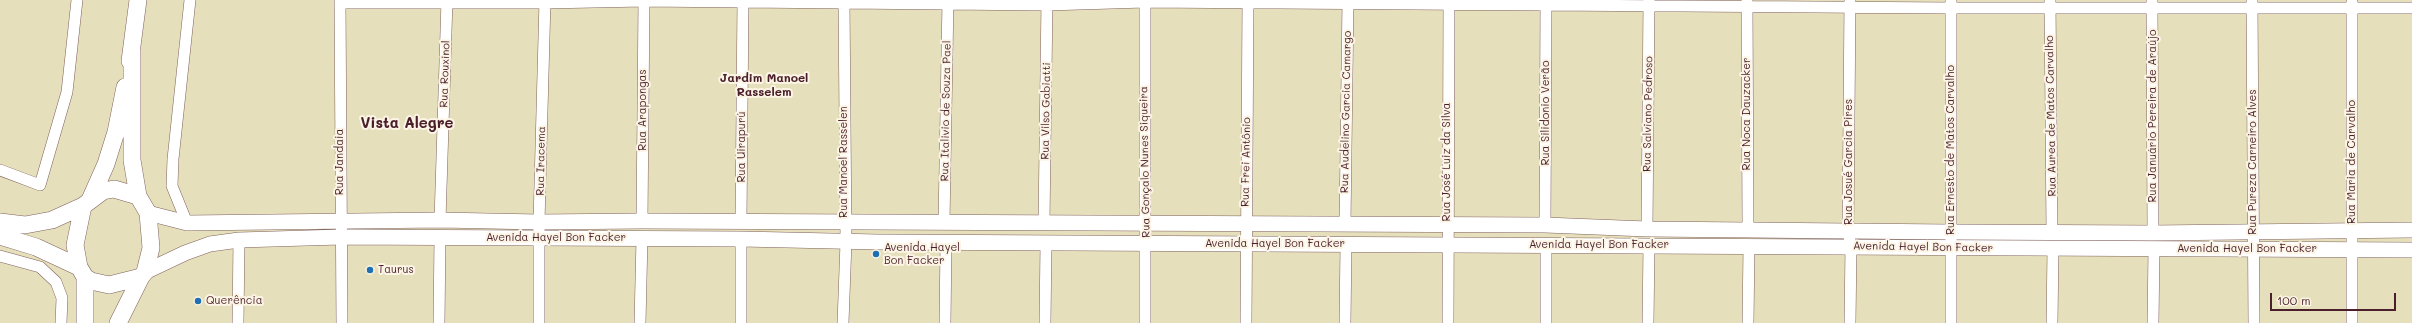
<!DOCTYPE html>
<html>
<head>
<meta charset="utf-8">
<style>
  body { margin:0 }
  #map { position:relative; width:2412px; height:323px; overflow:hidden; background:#e5dfbb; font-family:Mali,sans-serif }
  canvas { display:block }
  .scale { position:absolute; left:2270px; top:293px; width:126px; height:18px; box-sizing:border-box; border:2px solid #4a1f2b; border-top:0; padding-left:5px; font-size:12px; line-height:14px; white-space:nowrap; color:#4a1f2b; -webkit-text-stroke:3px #fcf5e5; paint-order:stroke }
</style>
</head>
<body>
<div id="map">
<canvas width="2412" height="323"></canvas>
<div class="scale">100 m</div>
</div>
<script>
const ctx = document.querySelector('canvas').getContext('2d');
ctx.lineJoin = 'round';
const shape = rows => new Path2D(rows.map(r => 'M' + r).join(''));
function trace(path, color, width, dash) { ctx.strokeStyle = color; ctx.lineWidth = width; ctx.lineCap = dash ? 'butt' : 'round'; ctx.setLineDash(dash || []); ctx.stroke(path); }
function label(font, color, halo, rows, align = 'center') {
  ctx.font = font + ' Mali,sans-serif'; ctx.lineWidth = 4; ctx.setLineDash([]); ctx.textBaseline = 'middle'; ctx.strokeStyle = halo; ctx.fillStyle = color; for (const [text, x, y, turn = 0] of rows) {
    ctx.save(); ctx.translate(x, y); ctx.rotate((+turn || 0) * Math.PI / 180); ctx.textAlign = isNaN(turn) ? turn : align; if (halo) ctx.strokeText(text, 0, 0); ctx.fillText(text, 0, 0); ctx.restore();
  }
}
const minor = shape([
  [340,0,342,323],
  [1850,0,1848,231,1851,246,1850,323],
  [2050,0,2052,232],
  [2152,0,2153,233],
  [2252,0,2254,323],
  [1747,1,1748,229],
  [2352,2,2352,323],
  [340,3,545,3,644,1,1047,5,1145,2,1951,8,2412,8],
  [0,170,40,185,67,92,77,0],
  [440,220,447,0],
  [642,221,644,0],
  [741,221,743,0],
  [944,222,948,0],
  [1044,222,1047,0],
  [187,223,172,186,173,159,190,0],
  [1345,224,1348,0],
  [1545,225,1546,0],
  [1647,229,1649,0],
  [0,256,40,267,56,282,62,298,61,323],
  [238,323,239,240],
  [439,323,440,237],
  [539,323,539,222,545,0],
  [640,323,642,238],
  [741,323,741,239],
  [843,323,846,242,844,0],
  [945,323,946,243],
  [1045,323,1046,243],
  [1145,323,1145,0],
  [1246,323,1248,0],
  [1345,323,1346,244],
  [1448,323,1449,0],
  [1546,323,1546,246],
  [1648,323,1649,245],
  [1748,323,1749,246],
  [1951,323,1951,0],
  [2052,323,2053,249],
  [2153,323,2154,248]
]);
const major = shape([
  [148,213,187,223,440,220,539,222,642,221,1545,225,1647,229,1950,232,2153,233,2412,230],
  [145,272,185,253,210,244,239,240,341,237,741,239,878,242,2412,250]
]);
const highway = shape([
  [130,61,138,0],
  [90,200,106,164,116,132,125,87],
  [83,206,75,245,79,267,85,277,91,281,109,285,141,277],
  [0,222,25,225,52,220,83,206,103,191,114,189,138,196],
  [0,236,36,247,79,267],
  [85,277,85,323],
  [118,323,141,277,145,272,151,248,148,213,138,196,132,160,132,50]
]);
trace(minor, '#80625d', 12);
trace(major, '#80625d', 16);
trace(highway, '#80625d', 18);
trace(minor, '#fff', 11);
trace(major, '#fff', 15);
trace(highway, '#fff', 17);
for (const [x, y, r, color] of [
  [876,254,4,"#1f6fb2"],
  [370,270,4,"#1f6fb2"],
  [198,301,4,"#1f6fb2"]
]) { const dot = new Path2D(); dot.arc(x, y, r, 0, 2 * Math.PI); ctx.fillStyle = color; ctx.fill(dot); trace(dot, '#fcf5e5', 1.5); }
label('11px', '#4a1f2b', '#fcf5e5', [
  ["Rua Rouxinol",445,74,-88],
  ["Rua Arapongas",643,110,-90],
  ["Rua Italivio de Souza Pael",946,111,-89],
  ["Rua Vilso Gabiatti",1046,111,-89],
  ["Rua Audelino Garcia Camargo",1346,112,-89],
  ["Rua Silidonio Verão",1546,113,-90],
  ["Rua Salviano Pedroso",1648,114,-89],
  ["Rua Noca Dauzacker",1747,114,-90],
  ["Rua Aurea de Matos Carvalho",2051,116,-91],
  ["Rua Januário Pereira de Araújo",2153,116,-90],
  ["Rua Uirapurú",742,147,-90],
  ["Rua Ernesto de Matos Carvalho",1951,150,-90],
  ["Rua Iracema",541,161,-89],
  ["Rua Jandaia",340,162,-90],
  ["Rua Manoel Rasselen",844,162,-90],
  ["Rua Gonçalo Nunes Siqueira",1145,162,-91],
  ["Rua Frei Antônio",1246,162,-89],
  ["Rua José Luiz da Silva",1447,162,-90],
  ["Rua Josué Garcia Pires",1849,162,-90],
  ["Rua Pureza Carneiro Alves",2253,162,-90],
  ["Rua Maria de Carvalho",2352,162,-90],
  ["Avenida Hayel Bon Facker",556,238],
  ["Avenida Hayel Bon Facker",1275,244],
  ["Avenida Hayel Bon Facker",1599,245],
  ["Avenida Hayel Bon Facker",1923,247,1],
  ["Avenida Hayel Bon Facker",2247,249]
]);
label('11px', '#4a1f2b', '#fcf5e5', [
  ["Avenida Hayel",884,248],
  ["Bon Facker",884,261],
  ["Taurus",378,270],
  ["Querência",206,301]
], 'left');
label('bold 12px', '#4a1f2b', '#fcf5e5', [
  ["Jardim Manoel",764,78],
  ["Rasselem",764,92]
]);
label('bold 15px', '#4a1f2b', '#fcf5e5', [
  ["Vista Alegre",407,123]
]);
</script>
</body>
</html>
